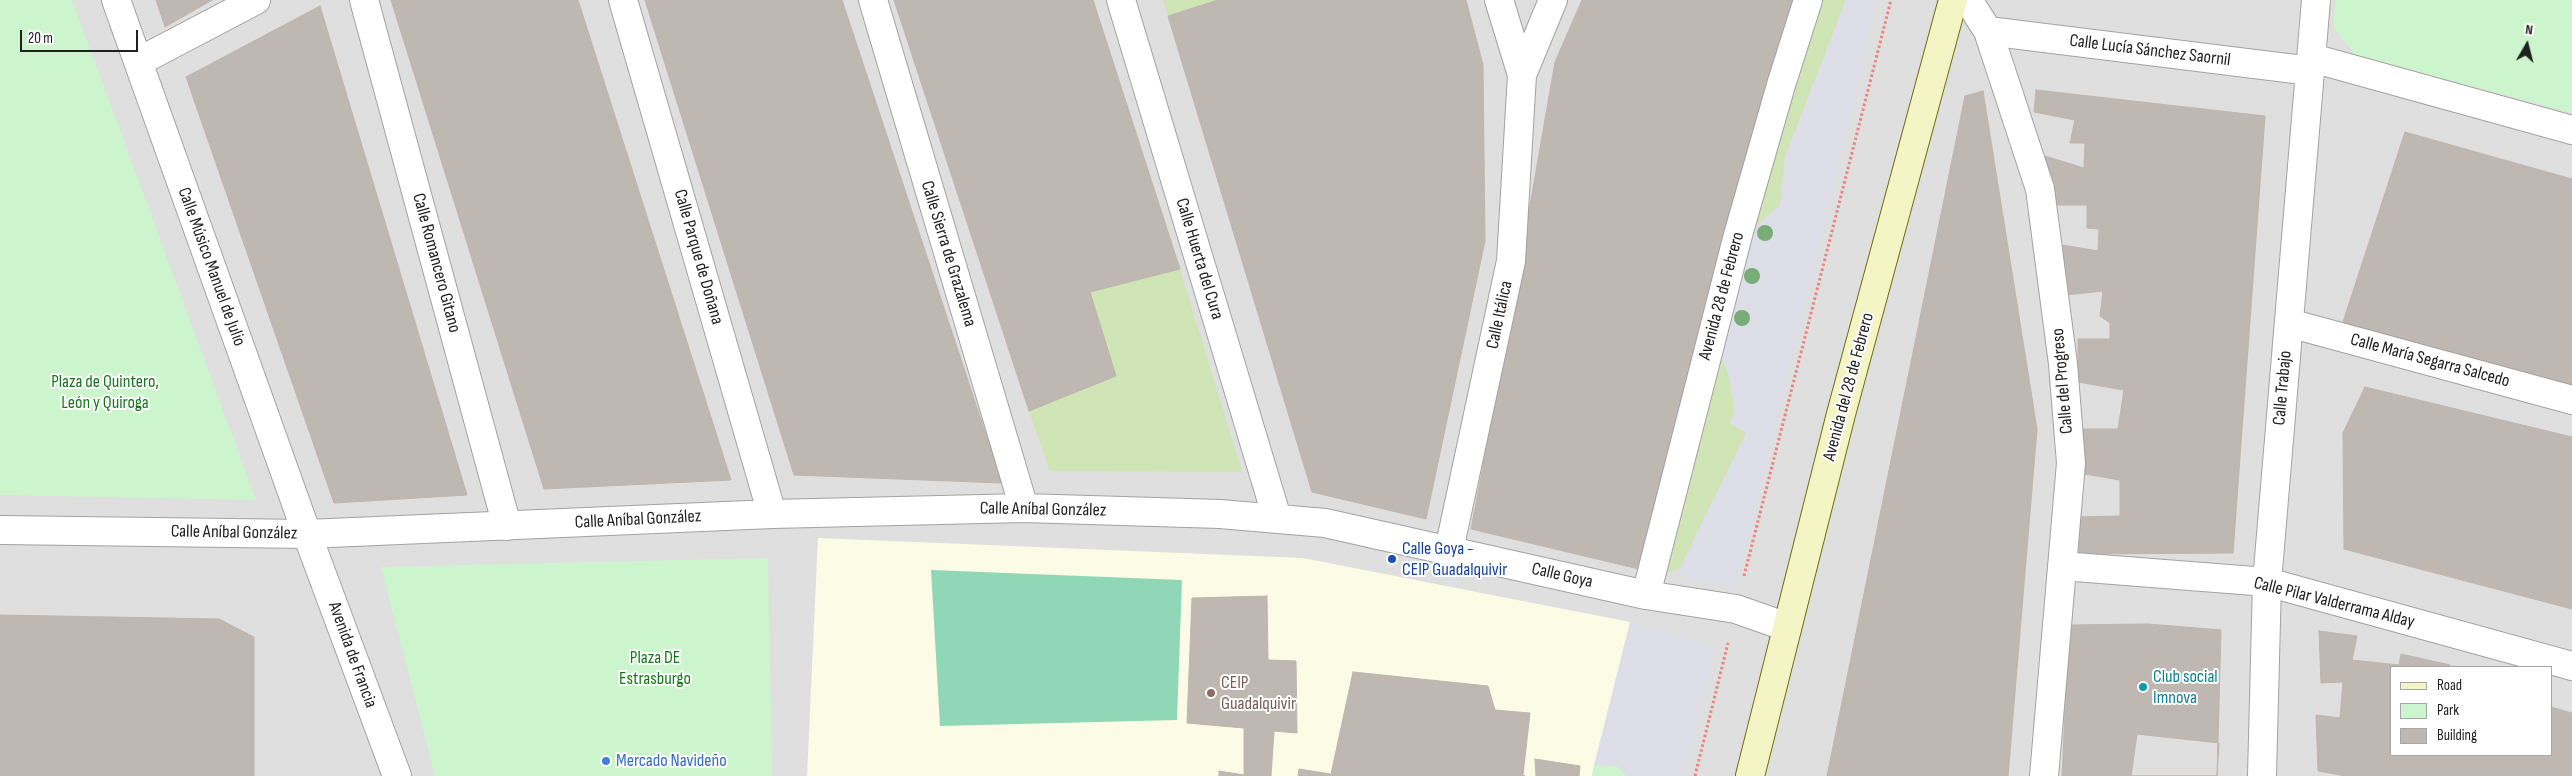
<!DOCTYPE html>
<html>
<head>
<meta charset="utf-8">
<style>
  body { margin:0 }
  #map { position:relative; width:2572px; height:776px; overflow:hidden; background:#f1eee9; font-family:"Sofia Sans Condensed",sans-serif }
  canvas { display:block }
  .legend { position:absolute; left:2390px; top:666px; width:162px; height:90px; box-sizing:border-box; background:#fff; border:1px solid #a6a6a6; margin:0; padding:6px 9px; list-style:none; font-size:15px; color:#212121 }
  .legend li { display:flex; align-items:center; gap:10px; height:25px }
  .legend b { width:25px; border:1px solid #a6a6a6 }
  .north { position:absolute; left:2502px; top:20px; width:50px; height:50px; -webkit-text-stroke:4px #fff; paint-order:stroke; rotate:8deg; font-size:14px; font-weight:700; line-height:20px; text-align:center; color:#212121 }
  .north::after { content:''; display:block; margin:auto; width:18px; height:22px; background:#212121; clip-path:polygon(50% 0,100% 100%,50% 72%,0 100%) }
  .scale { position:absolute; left:20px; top:30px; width:118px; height:22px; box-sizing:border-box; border:2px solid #212121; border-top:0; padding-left:6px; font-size:15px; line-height:18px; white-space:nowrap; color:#212121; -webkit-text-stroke:4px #fff; paint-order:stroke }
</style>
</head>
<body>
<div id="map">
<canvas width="2572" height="776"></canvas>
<ul class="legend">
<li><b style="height:6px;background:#f4f4c4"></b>Road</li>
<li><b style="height:14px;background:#ccf5cd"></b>Park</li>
<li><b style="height:14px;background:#beb7b2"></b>Building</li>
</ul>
<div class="north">N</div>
<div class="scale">20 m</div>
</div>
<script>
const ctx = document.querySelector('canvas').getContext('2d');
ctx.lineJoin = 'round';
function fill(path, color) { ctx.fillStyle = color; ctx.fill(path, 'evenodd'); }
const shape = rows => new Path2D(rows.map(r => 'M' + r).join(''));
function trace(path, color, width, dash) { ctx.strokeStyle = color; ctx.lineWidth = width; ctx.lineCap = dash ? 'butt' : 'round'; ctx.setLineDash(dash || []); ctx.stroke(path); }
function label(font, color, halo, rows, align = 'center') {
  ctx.font = font + ' "Sofia Sans Condensed",sans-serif'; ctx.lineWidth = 4; ctx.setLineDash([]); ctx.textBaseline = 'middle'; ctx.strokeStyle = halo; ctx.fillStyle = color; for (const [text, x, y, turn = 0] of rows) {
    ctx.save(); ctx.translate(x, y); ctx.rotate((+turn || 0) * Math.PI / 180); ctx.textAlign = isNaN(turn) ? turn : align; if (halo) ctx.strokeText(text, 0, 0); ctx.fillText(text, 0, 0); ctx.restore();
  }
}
fill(shape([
  [0,0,2572,0,2572,776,0,776],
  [2391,667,2551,667,2551,755,2391,755]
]), '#dfdfdf');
fill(shape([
  [818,538,1303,558,1630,622,1592,776,807,776]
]), '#fcfbe6');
fill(shape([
  [1163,0,1218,0,1168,16],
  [1817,0,1846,0,1785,157,1780,206,1748,233],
  [1180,269,1242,472,1050,471,1029,411,1116,376,1090,292],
  [1718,346,1729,377,1735,411,1730,423,1747,433,1680,568,1670,573,1662,560]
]), '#cfe5b5');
fill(shape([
  [0,0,72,0,256,500,0,495],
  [2336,0,2572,0,2572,113,2355,55,2333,26],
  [768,558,772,776,435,776,381,567],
  [1594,765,1617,766,1627,776,1592,776]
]), '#ccf5cd');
fill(shape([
  [931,570,1182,580,1177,720,940,726]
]), '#90d7b7');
fill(shape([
  [1846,0,1875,0,1853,104,1735,587,1670,573,1680,568,1746,433,1730,423,1735,411,1729,377,1718,346,1748,233,1780,205,1785,157],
  [1630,622,1715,647,1684,776,1627,776,1617,766,1594,765]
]), '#dddee7');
const building = shape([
  [156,0,212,0,165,27,156,0],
  [391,0,578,0,731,480,544,489,391,0],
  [645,0,842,0,1002,483,794,475,645,0],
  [894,0,1093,0,1180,269,1090,292,1116,376,1029,411,894,0],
  [1218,0,1466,0,1483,65,1485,241,1426,519,1312,492,1168,16,1218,0],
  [1582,0,1800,0,1639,569,1471,529,1502,367,1555,62,1582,0],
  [320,6,467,495,334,503,186,77,320,6],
  [2036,90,2265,116,2233,553,2079,554,2079,517,2120,516,2120,480,2085,474,2080,429,2118,429,2124,390,2078,382,2078,339,2110,339,2110,323,2100,316,2103,291,2066,295,2063,245,2098,251,2099,229,2087,228,2087,205,2056,205,2045,156,2084,168,2085,143,2070,143,2075,120,2034,112,2036,90],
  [1983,91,2037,429,2008,776,1827,776,1965,96,1983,91],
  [2405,132,2572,179,2572,392,2342,325,2405,132],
  [2365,387,2572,437,2572,609,2344,549,2343,433,2365,387],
  [1267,596,1268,660,1296,661,1297,733,1274,731,1271,776,1219,776,1219,771,1244,775,1244,728,1187,723,1192,598,1267,596],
  [0,615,219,619,254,637,254,776,0,776,0,615],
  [2148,624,2221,630,2217,776,2062,776,2069,625,2148,624],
  [2319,631,2357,636,2352,660,2399,665,2401,654,2450,665,2450,667,2391,667,2391,755,2551,755,2551,707,2572,713,2572,776,2346,776,2318,771,2316,715,2340,718,2343,682,2321,683,2319,631],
  [1353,672,1488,686,1495,710,1530,713,1523,775,1525,776,1298,776,1299,769,1331,774,1353,672],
  [2137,734,2219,743,2217,776,2131,776,2137,734],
  [1535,759,1580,766,1579,776,1536,776,1535,759]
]);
fill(building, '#beb7b2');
trace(building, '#c1b5ad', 1);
const street = shape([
  [116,0,307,534,397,776],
  [364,0,507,526],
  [623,0,772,514],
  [873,0,1024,508],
  [1121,0,1277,518],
  [1499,0,1522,75],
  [1968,0,1988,31,2040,189,2063,364,2071,463,2044,776],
  [1988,31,2311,71],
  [2312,58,2572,130],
  [138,62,256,0],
  [2289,323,2572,400],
  [0,530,307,534,772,514,1024,508,1220,514,1325,523,1646,595,1736,609,1787,627],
  [1449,550,1511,261,1522,75,1553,0],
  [2062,566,2267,582,2572,666],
  [1646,595,1738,235,1781,85,1808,0],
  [2262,776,2267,582,2316,0]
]);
const secondary = shape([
  [1750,776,1841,414,1953,0]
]);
trace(street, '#a2a2a2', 30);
trace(secondary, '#6c7110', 30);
trace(shape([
  [1744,576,1891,0],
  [1695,776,1728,643]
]), '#ed837e', 3, [2.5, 2.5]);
trace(street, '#fff', 28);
trace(secondary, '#f4f4c4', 28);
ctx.fillStyle = '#79ad77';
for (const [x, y] of [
  [1765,233],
  [1752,276],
  [1742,318]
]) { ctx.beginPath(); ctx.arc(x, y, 8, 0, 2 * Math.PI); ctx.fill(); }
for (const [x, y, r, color] of [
  [1392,559,5,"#1a4fb4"],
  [2143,687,5,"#0f9aa8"],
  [1211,693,5,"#8d6e63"],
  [606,761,5,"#3f7fe0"]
]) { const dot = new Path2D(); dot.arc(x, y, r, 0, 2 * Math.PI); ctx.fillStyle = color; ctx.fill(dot); trace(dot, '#fff', 2); }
label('18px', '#212121', '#fff', [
  ["Calle Lucía Sánchez Saornil",2150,51,7],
  ["Calle Sierra de Grazalema",948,254,73],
  ["Calle Parque de Doñana",698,257,74],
  ["Calle Huerta del Cura",1199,259,73],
  ["Calle Romancero Gitano",436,263,75],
  ["Calle Músico Manuel de Julio",211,267,70],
  ["Avenida 28 de Febrero",1722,296,-75],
  ["Calle Itálica",1500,315,-78],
  ["Calle María Segarra Salcedo",2430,361,15],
  ["Calle del Progreso",2063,381,-95],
  ["Avenida del 28 de Febrero",1849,387,-75],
  ["Calle Trabajo",2283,388,-85],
  ["Calle Aníbal González",1043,510,1],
  ["Calle Aníbal González",638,520,-3],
  ["Calle Aníbal González",234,533,1],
  ["Calle Goya",1562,576,13],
  ["Calle Pilar Valderrama Alday",2334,603,14],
  ["Avenida de Francia",352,655,70]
]);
label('18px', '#177819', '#fff', [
  ["Plaza de Quintero,",105,382],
  ["León y Quiroga",105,403],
  ["Plaza DE",655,658],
  ["Estrasburgo",655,679]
]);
label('18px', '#164399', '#fff', [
  ["Calle Goya -",1402,549],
  ["CEIP Guadalquivir",1402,570]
], 'left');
label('18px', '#0d838f', '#fff', [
  ["Club social",2153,677],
  ["Imnova",2153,698]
], 'left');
label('18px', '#785e54', '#fff', [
  ["CEIP",1221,683],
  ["Guadalquivir",1221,704]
], 'left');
label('18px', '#366cbe', '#fff', [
  ["Mercado Navideño",616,761]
], 'left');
</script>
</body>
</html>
